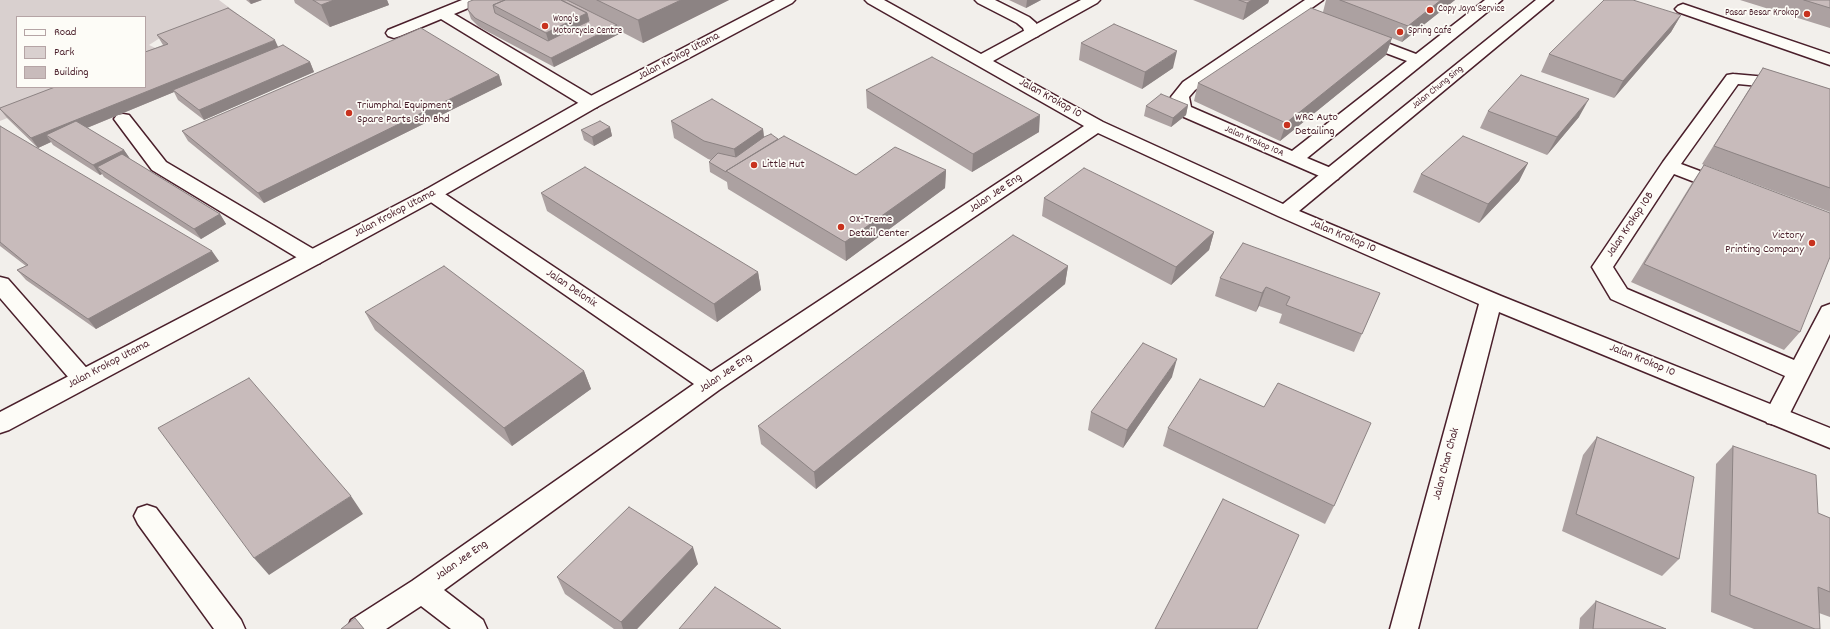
<!DOCTYPE html>
<html>
<head>
<meta charset="utf-8">
<style>
  body { margin:0 }
  #map { position:relative; width:1830px; height:629px; overflow:hidden; background:#f2efeb; font-family:Dekko,sans-serif }
  canvas { display:block }
  .legend { position:absolute; left:16px; top:16px; width:130px; height:72px; box-sizing:border-box; background:#fdfcf7; border:1px solid #b5a4a5; margin:0; padding:5px 7px; list-style:none; font-size:12px; color:#4a1f2b }
  .legend li { display:flex; align-items:center; gap:8px; height:20px }
  .legend b { width:20px; border:1px solid #b5a4a5 }
</style>
</head>
<body>
<div id="map">
<canvas width="1830" height="629"></canvas>
<ul class="legend">
<li><b style="height:5px;background:#fdfcf7"></b>Road</li>
<li><b style="height:11px;background:#d9d0cf"></b>Park</li>
<li><b style="height:11px;background:#c8bbbb"></b>Building</li>
</ul>
</div>
<script>
const ctx = document.querySelector('canvas').getContext('2d');
ctx.lineJoin = 'round';
function fill(path, color) { ctx.fillStyle = color; ctx.fill(path, 'evenodd'); }
const shape = rows => new Path2D(rows.map(r => 'M' + r).join(''));
function trace(path, color, width, dash) { ctx.strokeStyle = color; ctx.lineWidth = width; ctx.lineCap = dash ? 'butt' : 'round'; ctx.setLineDash(dash || []); ctx.stroke(path); }
function label(font, color, halo, rows, align = 'center') {
  ctx.font = font + ' Dekko,sans-serif'; ctx.lineWidth = 3.5; ctx.setLineDash([]); ctx.textBaseline = 'middle'; ctx.strokeStyle = halo; ctx.fillStyle = color; for (const [text, x, y, turn = 0] of rows) {
    ctx.save(); ctx.translate(x, y); ctx.rotate((+turn || 0) * Math.PI / 180); ctx.textAlign = isNaN(turn) ? turn : align; if (halo) ctx.strokeText(text, 0, 0); ctx.fillText(text, 0, 0); ctx.restore();
  }
}
fill(shape([
  [0,0,219,0,239,15,160,38,149,45,166,53,145,61,145,17,17,17,17,87,82,87,0,121]
]), '#d9d0cf');
const lane = shape([
  [462,0,483,0,480,3,454,14,597,99,600,103,597,107,591,108,585,107,441,19,400,36,394,38,388,36,386,33,388,30,462,0],
  [975,0,995,0,1029,17,1036,23,1040,33,1038,36,1032,38,1026,36,1023,28,1017,23,978,3,975,0],
  [1305,0,1323,0,1195,90,1189,97,1191,107,1292,151,1407,61,1354,41,1352,38,1354,35,1360,33,1366,35,1416,54,1485,0,1502,0,1307,158,1338,171,1340,175,1338,179,1331,181,1177,114,1171,97,1183,82,1305,0],
  [1683,4,1830,54,1830,65,1678,12,1675,9,1678,6,1683,4],
  [1733,74,1767,77,1830,98,1830,109,1759,86,1738,84,1681,164,1732,183,1735,187,1732,191,1725,193,1718,191,1674,174,1613,267,1627,289,1794,360,1822,307,1830,304,1830,334,1785,423,1776,425,1767,423,1764,416,1785,376,1611,299,1592,267,1663,162,1727,75,1733,74],
  [123,114,129,115,166,162,320,253,323,258,320,263,313,265,306,263,152,170,114,119,117,115,123,114],
  [0,277,8,279,91,373,95,379,91,385,83,388,75,385,0,298,0,277]
]);
const street = shape([
  [865,0,884,0,981,54,1081,0,1100,0,1097,3,993,61,1103,122,1283,204,1536,0,1553,0,1299,211,1501,296,1830,428,1830,448,1499,312,1418,629,1390,629,1479,304,1278,216,1098,133,719,390,444,590,483,620,487,629,451,629,421,606,386,629,347,629,351,620,412,581,694,384,425,198,422,194,425,190,432,188,439,190,711,372,1084,126,868,3,865,0],
  [147,505,156,508,241,620,245,629,214,629,138,524,134,516,138,508,147,505]
]);
const secondary = shape([
  [775,0,795,0,792,3,597,107,439,198,320,263,9,430,0,433,0,412,425,190,585,99,775,0]
]);
trace(lane, '#4a1f2b', 3);
trace(street, '#4a1f2b', 3);
trace(secondary, '#4a1f2b', 3);
fill(lane, '#fdfcf7');
fill(street, '#fdfcf7');
fill(secondary, '#fdfcf7');
fill(shape([
  [246,0,262,0,251,4],
  [294,0,387,0,389,5,330,27,295,3],
  [473,0,729,0,643,43,618,30,619,34,554,67,479,27,471,19,468,10],
  [1009,0,1041,0,1026,8],
  [1193,0,1269,0,1268,3,1243,20],
  [1326,0,1455,0,1402,42,1392,38,1386,55,1280,141,1194,101,1198,83,1323,12],
  [1740,0,1830,0,1830,28],
  [1681,15,1671,32,1614,98,1541,72,1549,54],
  [157,35,278,47,310,62,314,72,204,120,178,100,174,92,87,128,124,150,130,159,220,214,226,224,201,239,104,177,102,174,100,175,53,145,51,142,38,148,7,118,0,109,163,45],
  [1081,43,1173,68,1142,89,1079,60],
  [1763,68,1830,89,1830,212,1702,164,1751,86],
  [499,75,502,85,264,203,188,141,182,131],
  [866,90,1039,132,972,172,867,108],
  [1188,105,1186,115,1171,127,1144,116,1146,106],
  [1488,111,1579,117,1547,155,1480,128],
  [671,121,763,129,764,137,778,139,856,175,946,170,945,188,846,261,728,189,727,182,710,172,709,162,711,160,708,159,674,138],
  [0,126,219,261,96,329,26,280,17,270,26,266,0,246],
  [610,127,612,136,594,146,584,140,581,130],
  [1528,163,1519,181,1479,223,1413,192,1421,174],
  [1704,165,1800,332,1784,350,1631,282,1692,183],
  [541,193,758,272,761,290,717,322,547,211],
  [1044,198,1214,232,1209,250,1171,285,1042,216],
  [1068,266,1065,284,816,489,761,444,758,426],
  [1220,278,1380,293,1354,352,1279,323,1282,314,1259,306,1256,312,1215,296],
  [365,312,584,371,591,389,512,446,375,330],
  [1172,377,1123,448,1088,430,1091,412],
  [1168,428,1334,506,1325,524,1163,446],
  [1597,437,1679,559,1662,576,1562,531,1583,455],
  [1733,446,1818,513,1830,518,1830,617,1819,613,1820,629,1754,629,1711,612,1716,464],
  [698,564,637,629,614,629,565,594,557,577],
  [1596,601,1666,629,1579,629,1580,618]
]), '#aca1a1');
fill(shape([
  [249,0,262,0,251,4],
  [334,0,387,0,389,5,330,27,321,5],
  [681,0,729,0,643,43,638,20],
  [1027,0,1041,0,1026,8],
  [1252,0,1269,0,1268,3,1243,20,1247,3],
  [1441,0,1455,0,1402,42,1408,26],
  [587,13,591,30,551,50,546,33],
  [1681,15,1671,32,1614,98,1623,81],
  [617,25,619,34,554,67,551,58],
  [1392,38,1386,55,1280,141,1286,123],
  [275,40,279,49,173,90,174,92,55,141,46,135,51,142,38,148,31,138],
  [1177,51,1173,68,1142,89,1145,72],
  [310,62,314,72,204,120,199,110],
  [499,75,502,85,264,203,258,193],
  [1589,99,1579,117,1547,155,1557,137],
  [1188,105,1186,115,1171,127,1173,118],
  [1040,115,1039,132,972,172,973,154],
  [610,127,612,136,594,146,592,137],
  [763,129,765,147,737,167,734,149],
  [124,150,131,160,97,167,102,174,100,175,93,165],
  [1528,163,1519,181,1479,223,1488,204],
  [946,170,945,188,846,261,845,242],
  [220,214,226,224,201,239,194,229],
  [1214,232,1209,250,1171,285,1176,267],
  [212,251,219,261,96,329,88,319],
  [1068,266,1065,284,816,489,814,472],
  [758,272,761,290,717,322,714,304],
  [1266,287,1259,306,1256,312,1262,293],
  [1177,359,1172,377,1123,448,1127,430],
  [584,371,591,389,512,446,504,428],
  [351,496,363,514,269,575,254,558],
  [693,547,698,564,637,629,623,629,621,622]
]), '#8c8383');
const building = shape([
  [313,0,334,0,321,5,313,0],
  [473,0,505,0,493,5,495,13,548,41,589,21,587,13,561,0,567,0,617,25,551,58,475,18,468,10,468,2,473,0],
  [505,0,561,0,587,13,546,33,493,5,505,0],
  [597,0,681,0,638,20,597,0],
  [1239,0,1252,0,1247,3,1239,0],
  [1340,0,1441,0,1408,26,1340,0],
  [1604,0,1633,0,1681,15,1623,81,1549,54,1604,0],
  [1804,0,1830,0,1830,8,1804,0],
  [228,8,275,40,31,138,0,109,0,108,55,87,145,87,145,52,168,44,157,35,228,8],
  [1311,8,1392,38,1286,123,1198,83,1311,8],
  [1114,24,1177,51,1145,72,1081,43,1114,24],
  [421,28,499,75,258,193,182,131,421,28],
  [283,45,310,62,199,110,173,90,283,45],
  [932,57,1040,115,973,154,866,90,932,57],
  [1763,68,1830,89,1830,188,1714,146,1763,68],
  [1521,75,1589,99,1557,137,1488,111,1521,75],
  [1161,94,1188,105,1173,118,1146,106,1161,94],
  [712,99,763,129,734,149,704,141,671,121,712,99],
  [76,121,124,150,93,165,46,135,76,121],
  [600,121,610,127,592,137,581,130,600,121],
  [0,126,5,129,212,251,88,319,17,270,28,265,0,242,0,126],
  [771,134,778,139,726,171,726,172,709,162,718,153,736,157,764,137,771,134],
  [784,136,856,175,895,147,946,170,845,242,726,171,784,136],
  [1463,136,1528,163,1488,204,1421,174,1463,136],
  [122,154,220,214,194,229,97,167,122,154],
  [1704,165,1830,213,1830,257,1800,332,1644,264,1704,165],
  [585,167,758,272,714,304,541,193,585,167],
  [1084,168,1214,232,1176,267,1044,198,1084,168],
  [1013,235,1068,266,814,472,758,426,1013,235],
  [1243,243,1380,293,1362,334,1286,305,1290,297,1266,287,1262,293,1220,278,1243,243],
  [444,266,584,371,504,428,365,312,444,266],
  [1143,343,1177,359,1127,430,1091,412,1143,343],
  [249,378,351,496,254,558,158,428,249,378],
  [1200,379,1264,407,1278,383,1371,423,1334,506,1168,428,1200,379],
  [1597,437,1694,477,1679,559,1576,514,1597,437],
  [1733,446,1816,475,1818,513,1830,518,1830,592,1818,587,1820,629,1815,629,1730,595,1733,446],
  [1223,499,1299,535,1257,629,1155,629,1223,499],
  [629,507,693,547,621,622,557,577,629,507],
  [715,587,781,629,679,629,715,587],
  [1596,601,1666,629,1593,629,1596,601],
  [355,618,364,629,341,629,355,618]
]);
fill(building, '#c8bbbb');
trace(building, '#8c8383', 1);
for (const [x, y, r, color] of [
  [1430,10,4,"#c8321e"],
  [1807,14,4,"#c8321e"],
  [545,26,4,"#c8321e"],
  [1400,32,4,"#c8321e"],
  [349,113,4,"#c8321e"],
  [1287,125,4,"#c8321e"],
  [754,165,4,"#c8321e"],
  [841,227,4,"#c8321e"],
  [1812,243,4,"#c8321e"]
]) { const dot = new Path2D(); dot.arc(x, y, r, 0, 2 * Math.PI); ctx.fillStyle = color; ctx.fill(dot); trace(dot, '#fdfcf7', 1.5); }
label('10px', '#4a1f2b', '#fdfcf7', [
  ["Copy Jaya Service",1438,10],
  ["Pasar Besar Krokop",1799,14,"right"],
  ["Wong's",553,20],
  ["Motorcycle Centre",553,32],
  ["Spring Cafe",1408,32]
], 'left');
label('10px', '#4a1f2b', '#fdfcf7', [
  ["Jalan Chung Sing",1438,88,-39],
  ["Jalan Krokop 10A",1254,142,24]
]);
label('12px', '#4a1f2b', '#fdfcf7', [
  ["Jalan Krokop Utama",679,57,-28],
  ["Jalan Krokop 10",1050,99,29],
  ["Jalan Jee Eng",996,194,-34],
  ["Jalan Krokop Utama",395,214,-28],
  ["Jalan Krokop 10B",1631,225,-56],
  ["Jalan Krokop 10",1343,237,23],
  ["Jalan Delonix",571,289,34],
  ["Jalan Krokop 10",1642,361,22],
  ["Jalan Krokop Utama",109,365,-28],
  ["Jalan Jee Eng",726,374,-34],
  ["Jalan Chan Chak",1447,464,-75],
  ["Jalan Jee Eng",462,561,-35]
]);
label('12px', '#4a1f2b', '#fdfcf7', [
  ["Triumphal Equipment",357,106],
  ["Spare Parts Sdn Bhd",357,120],
  ["WRC Auto",1295,118],
  ["Detailing",1295,132],
  ["Little Hut",762,165],
  ["OX-Treme",849,220],
  ["Detail Center",849,234],
  ["Victory",1804,236,"right"],
  ["Printing Company",1804,250,"right"]
], 'left');
</script>
</body>
</html>
